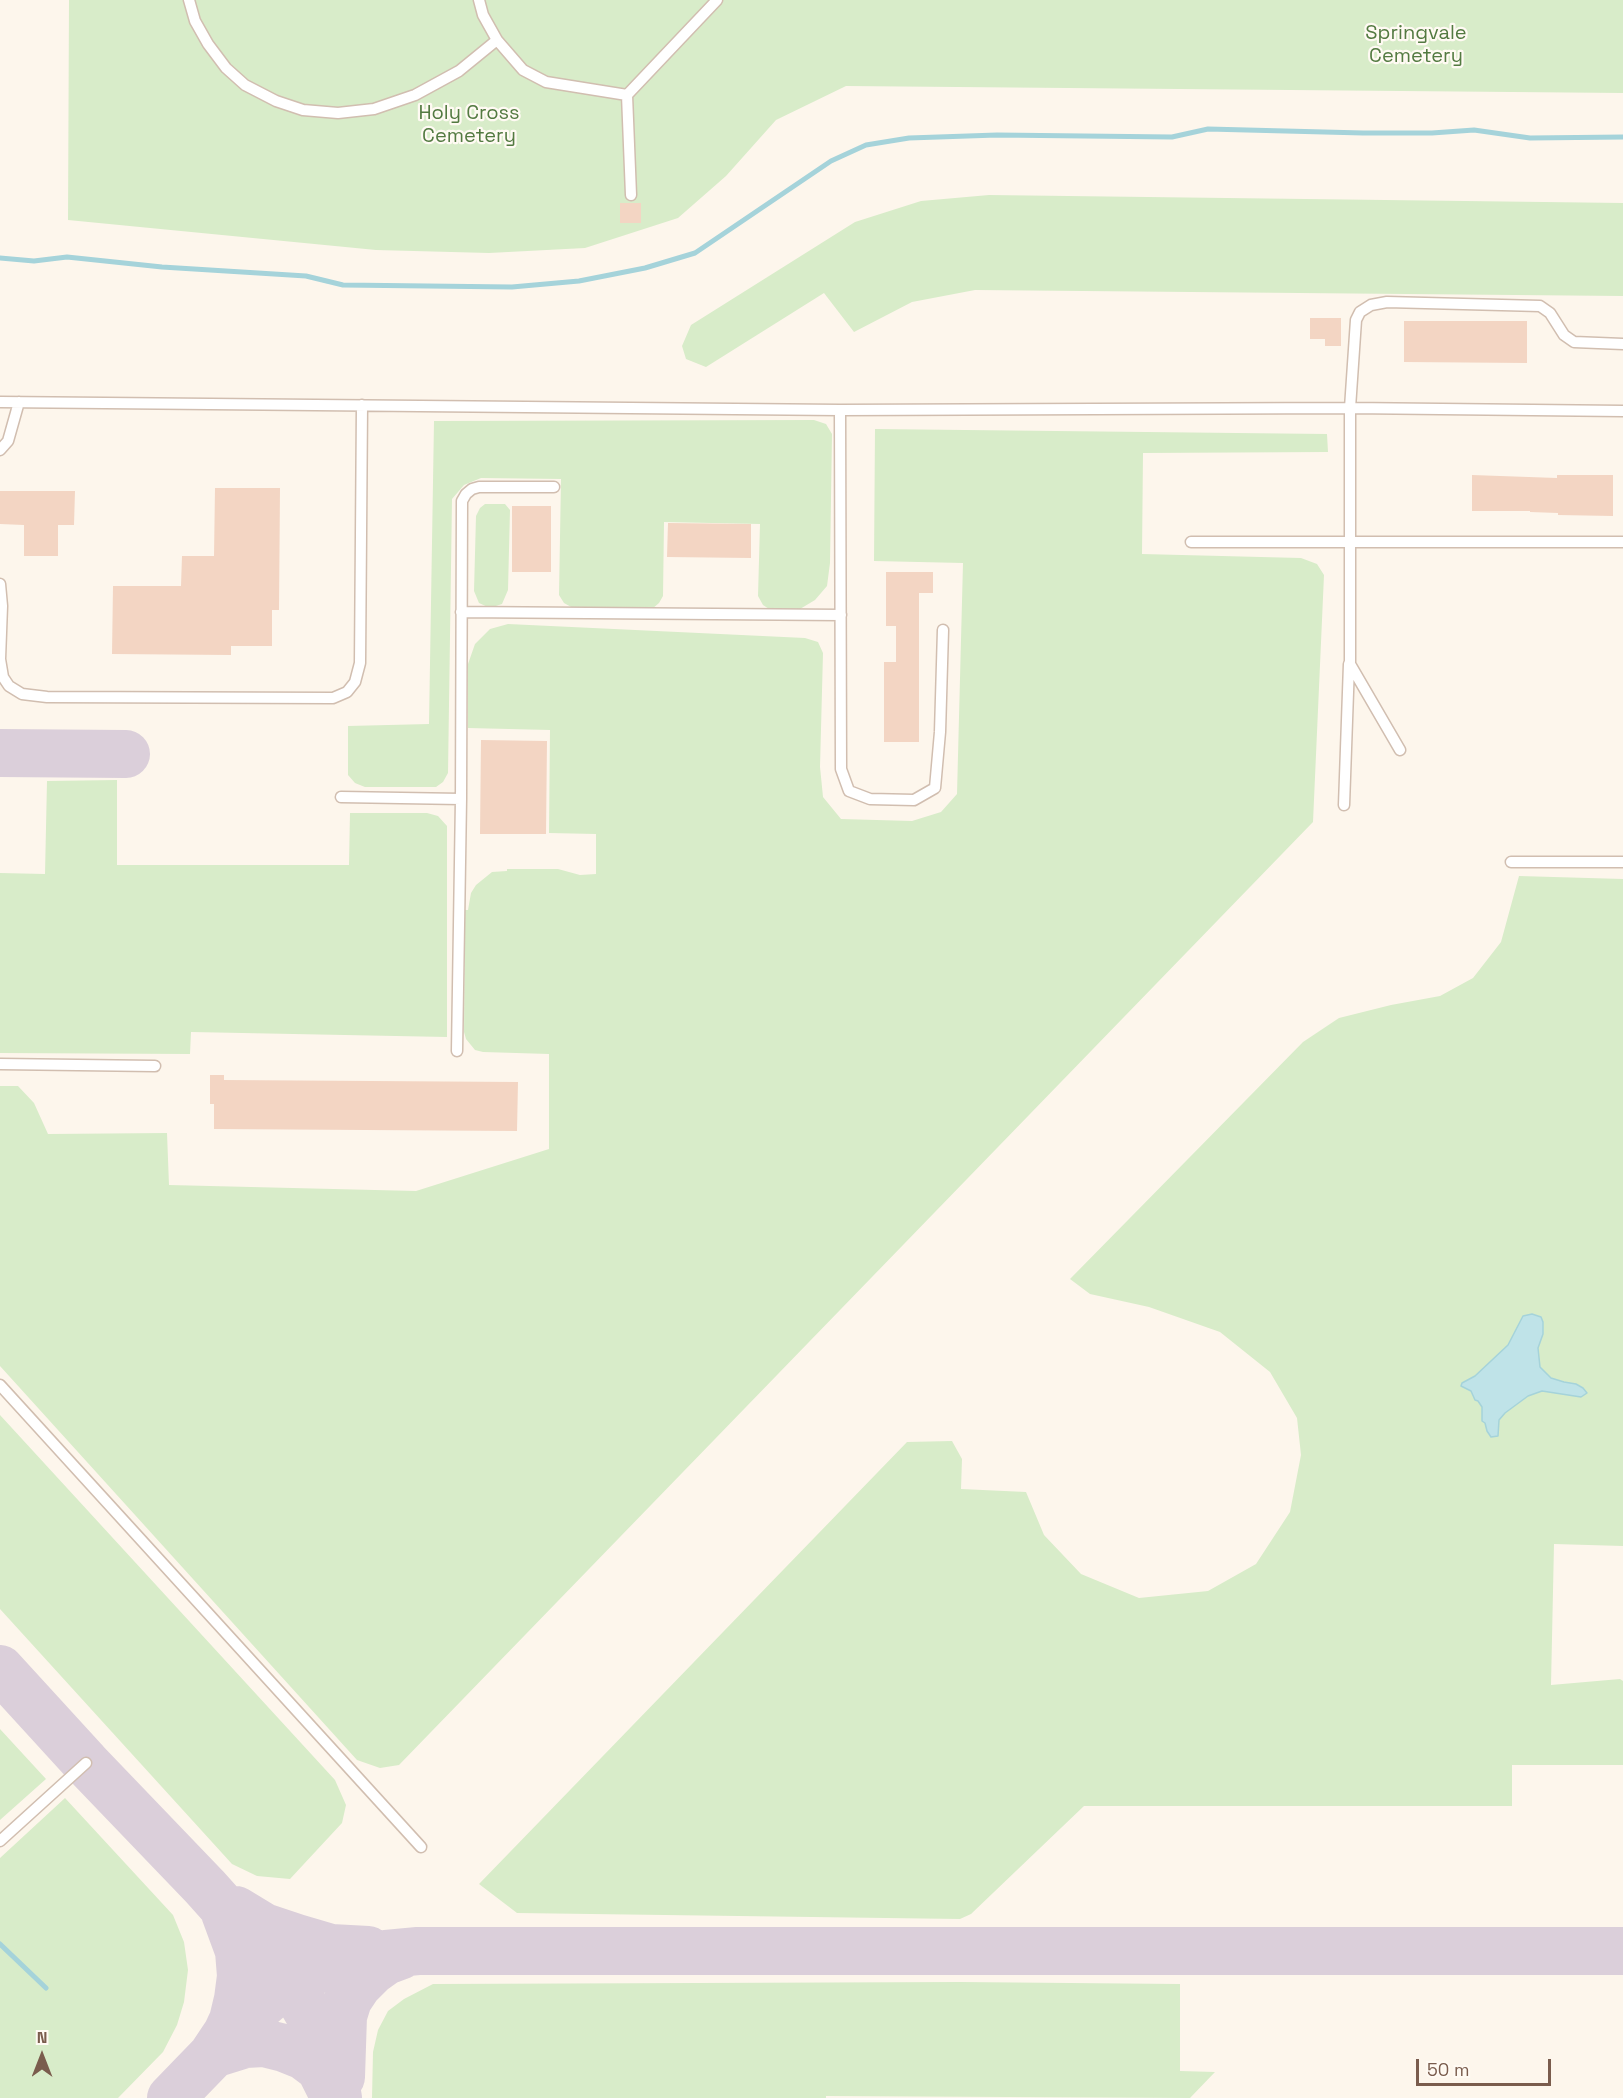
<!DOCTYPE html>
<html>
<head>
<meta charset="utf-8">
<style>
  body { margin:0 }
  #map { position:relative; width:1623px; height:2098px; overflow:hidden; background:#fdf6ec; font-family:"Space Grotesk",sans-serif }
  canvas { display:block }
  .north { position:absolute; left:12px; top:2026px; width:60px; height:60px; -webkit-text-stroke:4px #fffaf3; paint-order:stroke; rotate:0deg; font-size:16px; font-weight:700; line-height:24px; text-align:center; color:#7a5c4d }
  .north::after { content:''; display:block; margin:auto; width:21px; height:27px; background:#7a5c4d; clip-path:polygon(50% 0,100% 100%,50% 72%,0 100%) }
  .scale { position:absolute; left:1416px; top:2059px; width:135px; height:27px; box-sizing:border-box; border:3px solid #7a5c4d; border-top:0; padding-left:8px; font-size:18px; line-height:21px; white-space:nowrap; color:#7a5c4d; -webkit-text-stroke:4px #fffaf3; paint-order:stroke }
</style>
</head>
<body>
<div id="map">
<canvas width="1623" height="2098"></canvas>
<div class="north">N</div>
<div class="scale">50 m</div>
</div>
<script>
const ctx = document.querySelector('canvas').getContext('2d');
ctx.lineJoin = 'round';
function fill(path, color) { ctx.fillStyle = color; ctx.fill(path, 'evenodd'); }
const shape = rows => new Path2D(rows.map(r => 'M' + r).join(''));
function trace(path, color, width, dash) { ctx.strokeStyle = color; ctx.lineWidth = width; ctx.lineCap = dash ? 'butt' : 'round'; ctx.setLineDash(dash || []); ctx.stroke(path); }
function label(font, color, halo, rows, align = 'center') {
  ctx.font = font + ' "Space Grotesk",sans-serif'; ctx.lineWidth = 4.5; ctx.setLineDash([]); ctx.textBaseline = 'middle'; ctx.strokeStyle = halo; ctx.fillStyle = color; for (const [text, x, y, turn = 0] of rows) {
    ctx.save(); ctx.translate(x, y); ctx.rotate((+turn || 0) * Math.PI / 180); ctx.textAlign = isNaN(turn) ? turn : align; if (halo) ctx.strokeText(text, 0, 0); ctx.fillText(text, 0, 0); ctx.restore();
  }
}
fill(shape([
  [69,0,1623,0,1623,93,846,86,776,120,726,176,678,218,585,248,489,253,376,250,68,220],
  [989,195,1623,203,1623,296,975,290,912,302,854,332,824,293,706,367,686,359,682,346,691,325,855,222,921,201],
  [814,420,826,424,832,434,830,563,827,586,815,600,800,609,769,609,763,605,758,596,760,524,664,522,663,596,659,603,652,609,573,608,564,603,559,595,561,479,481,478,464,485,452,499,448,773,443,782,436,787,365,787,355,783,348,775,348,726,429,724,434,421],
  [875,429,1327,434,1328,452,1143,453,1142,554,1301,558,1317,564,1324,575,1313,822,399,1765,380,1768,357,1760,0,1366,0,1086,18,1086,34,1103,48,1134,167,1133,169,1185,416,1191,549,1149,549,1054,483,1052,475,1050,466,1039,464,1032,465,910,468,910,471,893,476,885,492,872,507,871,507,869,558,869,580,875,596,874,596,834,549,833,550,730,468,728,468,664,475,644,490,629,508,624,805,638,818,642,823,653,820,767,823,797,841,819,912,821,941,812,957,794,963,563,874,561],
  [485,504,505,504,510,510,508,590,502,604,490,608,479,603,474,591,476,516,480,508],
  [117,780,117,865,349,865,350,813,427,813,438,816,447,826,447,1037,191,1032,190,1054,0,1053,0,873,45,874,47,781],
  [1519,876,1623,879,1623,1546,1554,1544,1551,1685,1620,1679,1623,1681,1623,1765,1512,1765,1512,1806,1084,1806,971,1914,960,1919,517,1913,479,1884,907,1442,952,1441,962,1459,961,1489,1026,1492,1044,1535,1081,1574,1139,1598,1208,1591,1256,1564,1290,1512,1301,1455,1297,1418,1270,1372,1220,1332,1149,1307,1090,1294,1070,1279,1303,1042,1339,1018,1391,1005,1440,996,1473,978,1501,942],
  [0,1415,335,1780,346,1805,342,1823,290,1879,257,1876,232,1864,0,1609],
  [0,1729,46,1779,0,1820],
  [65,1798,173,1915,184,1942,188,1970,184,2002,177,2025,163,2052,118,2098,0,2098,0,1858],
  [960,1982,1180,1984,1180,2071,1215,2072,1190,2098,826,2096,826,2098,372,2098,373,2052,378,2030,388,2011,404,1999,433,1984]
]), '#d8ecc9');
const water = shape([
  [1532,1314,1541,1317,1543,1322,1543,1334,1538,1348,1540,1367,1551,1378,1564,1382,1576,1384,1583,1388,1587,1393,1581,1397,1542,1391,1528,1396,1505,1413,1499,1420,1498,1436,1491,1437,1487,1431,1485,1423,1482,1421,1482,1407,1478,1401,1475,1400,1471,1391,1461,1386,1462,1383,1475,1376,1508,1345,1523,1316,1532,1314]
]);
fill(water, '#bfe3e8');
trace(water, '#a5d3da', 1.5);
trace(shape([
  [0,258,34,261,67,257,162,267,306,276,343,285,512,287,579,281,645,268,695,253,831,161,866,145,909,138,997,135,1172,137,1208,129,1363,133,1432,133,1474,130,1530,138,1623,137],
  [0,1944,46,1988]
]), '#a5d3da', 5);
trace(shape([
  [0,753,126,754],
  [0,1669,86,1763,205,1887,291,1983,325,2042,334,2075,338,2098],
  [236,1910,264,1927,297,1938,331,1948,368,1950],
  [225,1913,239,1951,241,1976,238,1999,233,2020,227,2033,213,2054,245,2044,264,2043,284,2048,304,2056,320,2068,334,2096],
  [341,2077,343,2016,348,2000,358,1985,372,1971,386,1961,402,1955],
  [171,2098,260,2006,277,1991,318,1969,360,1958,386,1954,418,1951,1623,1951]
]), '#dbcfda', 48);
fill(shape([
  [620,203,641,203,641,223,620,223],
  [1310,318,1341,318,1341,346,1325,346,1325,339,1310,339],
  [1404,321,1527,321,1527,363,1404,362],
  [1472,475,1557,478,1557,475,1613,475,1613,516,1558,515,1558,513,1530,512,1530,511,1472,511],
  [215,488,280,488,279,610,272,610,272,646,231,646,231,655,112,654,113,586,181,586,182,556,214,556],
  [0,491,75,491,74,525,58,525,58,556,24,556,24,525,0,524],
  [512,506,551,506,551,572,512,572],
  [668,523,751,524,751,558,667,557],
  [886,572,933,572,933,593,919,593,919,742,884,742,884,662,896,662,896,626,886,626],
  [481,740,547,741,546,834,480,834],
  [210,1075,224,1075,224,1080,518,1082,517,1131,214,1129,214,1104,210,1104]
]), '#f3d5c3');
const service = shape([
  [189,0,195,21,208,44,226,68,245,85,276,101,303,110,338,113,374,109,415,95,459,71,497,40],
  [479,0,483,15,497,40,523,70,546,82,627,95,717,0],
  [627,95,631,195],
  [0,402,840,410,1350,408,1623,411],
  [840,410,841,769,849,791,870,799,914,800,935,788,940,732,943,630],
  [0,450,8,441,19,402],
  [1191,542,1623,542],
  [0,584,2,606,0,659,3,677,9,686,22,694,47,697,333,698,347,692,355,682,360,663,362,405],
  [461,612,841,615],
  [1400,750,1350,664,1350,408,1356,320,1360,312,1371,305,1387,302,1540,306,1550,313,1564,335,1574,342,1623,344],
  [341,797,461,799],
  [1344,805,1349,664],
  [1511,862,1623,862],
  [457,1051,461,799,462,501,466,494,472,489,479,487,554,487],
  [0,1064,155,1066],
  [0,1385,421,1847],
  [0,1841,86,1763]
]);
trace(service, '#d1beb0', 13);
trace(service, '#fff', 10);
label('20px', '#537a41', '#fffaf3', [
  ["Springvale",1416,34],
  ["Cemetery",1416,57],
  ["Holy Cross",469,114],
  ["Cemetery",469,137]
]);
</script>
</body>
</html>
